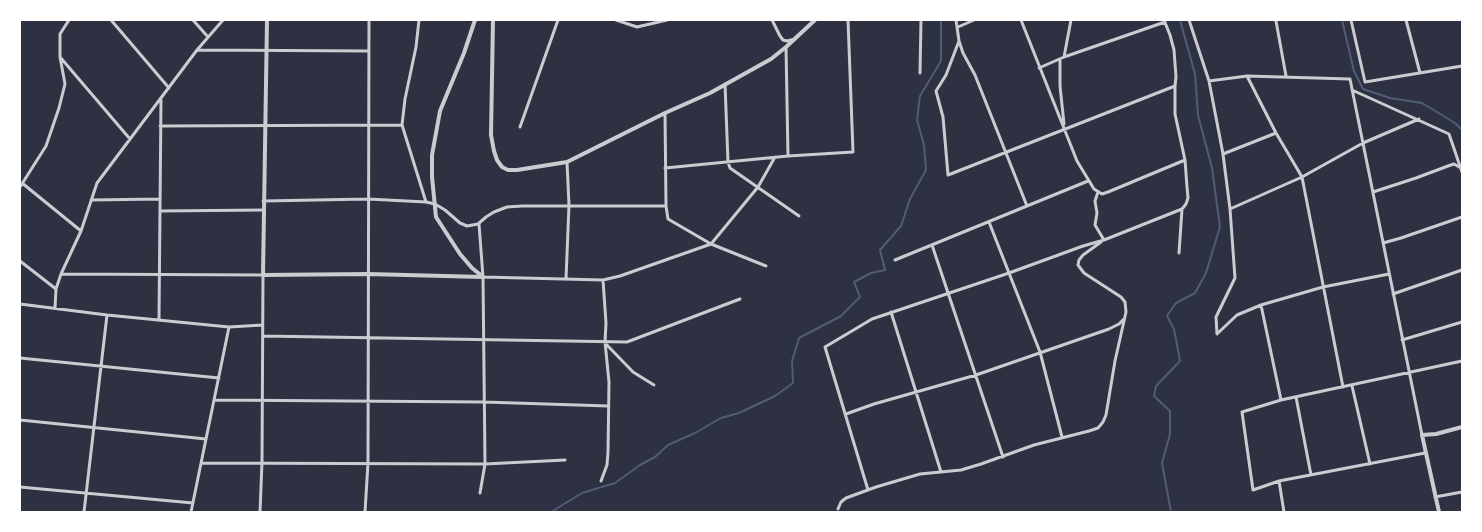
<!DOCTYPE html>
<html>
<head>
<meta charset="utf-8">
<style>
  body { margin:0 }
  #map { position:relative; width:1482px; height:532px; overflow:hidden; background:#2d3142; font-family:Poppins,sans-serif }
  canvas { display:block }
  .frame { position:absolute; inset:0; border:21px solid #fff; pointer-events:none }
</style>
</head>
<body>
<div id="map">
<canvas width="1482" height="532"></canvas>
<div class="frame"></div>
</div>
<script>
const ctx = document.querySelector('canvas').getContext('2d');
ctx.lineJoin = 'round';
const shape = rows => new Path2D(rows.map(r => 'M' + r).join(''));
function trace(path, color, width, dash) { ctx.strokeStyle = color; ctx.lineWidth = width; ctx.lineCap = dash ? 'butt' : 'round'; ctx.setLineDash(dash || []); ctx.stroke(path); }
trace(shape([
  [1342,20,1354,71,1363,89,1390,98,1422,103,1455,123,1462,130],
  [551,512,582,493,615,483,640,465,655,457,668,445,695,433,721,418,739,413,775,396,793,383,792,361,799,338,841,316,860,297,854,282,871,273,885,270,880,250,901,226,910,199,926,170,924,145,917,120,920,96,941,61,941,20],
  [1171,512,1162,463,1170,434,1170,411,1154,396,1156,386,1180,361,1174,329,1167,316,1176,303,1195,293,1206,273,1220,227,1212,168,1198,115,1195,74,1180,20]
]), '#4f5d75', 2);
trace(shape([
  [111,20,169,88],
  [193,20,208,37],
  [419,20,416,47,405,99,402,125,426,202],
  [616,20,637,27,667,20],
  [772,20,780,36,783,40,787,41,795,39],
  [956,20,959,41,963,53,975,75,1027,206],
  [1021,20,1077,161,1094,189,1102,194,1108,192,1185,160],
  [1164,20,1170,35,1174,50,1176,77,1175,86,1175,114,1185,160,1187,187,1188,198,1186,204,1182,209,1179,253],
  [1189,20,1209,81,1223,154,1230,209,1235,278,1216,317,1217,334],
  [1351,20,1365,82,1462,66],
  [1406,20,1420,73],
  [1276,21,1286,76],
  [958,27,974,20],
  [959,41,946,75,936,91,943,117,948,175,1175,86],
  [786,47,788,156],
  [197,50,369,51],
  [60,57,130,139],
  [1064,57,1071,20],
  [1060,59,1060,86,1064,124],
  [1039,68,1064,57,1165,22],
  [920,73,921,20],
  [1247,76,1276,133,1302,177,1343,387],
  [1209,81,1247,76,1350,79,1422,435],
  [725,84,728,162,730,168,799,216],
  [1352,90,1449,134,1462,172],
  [665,113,666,206,668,219,711,244,766,266],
  [160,126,402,125],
  [520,127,558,20],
  [1223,154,1276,133],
  [665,168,788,156,853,152,848,20],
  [22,183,81,231],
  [20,187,46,146,59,108,65,84,60,57,60,34,69,20],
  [1098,192,1095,201,1097,213,1095,225,1104,240],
  [1373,192,1416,178,1448,166,1454,164,1461,168],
  [91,200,160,199],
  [263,201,368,199,426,202,435,204,445,210,460,223,467,226,478,224,486,217,494,212,507,207,522,206,666,206],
  [1230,209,1302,177,1363,143,1419,119],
  [160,211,263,210],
  [989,222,1040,352,1062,437],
  [479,224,483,277,485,464,480,493],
  [1383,243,1401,238,1462,217],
  [932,245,1003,457],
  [895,260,1088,181],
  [20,261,56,289],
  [61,274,263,275,262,462,260,512],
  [483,277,603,280,620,276,711,244,758,187,775,157],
  [566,279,569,205,567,162],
  [1393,294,1462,270],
  [20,304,107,315,229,327,263,325],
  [1261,305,1281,400],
  [55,308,56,289,61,274,81,231,97,183,197,50,223,20],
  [891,312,941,472],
  [159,319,161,100],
  [1218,333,1237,315,1261,305,1323,287,1389,274],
  [263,336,627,342,740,299],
  [1402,340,1462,322],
  [605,343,633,372,654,385],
  [20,358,219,378],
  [1352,386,1370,464],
  [1296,397,1311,475],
  [214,400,484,402,608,406],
  [846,414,874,404,976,375,1109,329,1119,324,1124,319],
  [20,420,206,439],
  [1425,453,1279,481,1253,490,1242,412,1281,400,1462,361],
  [201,463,485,464,565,460],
  [601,481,607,465,608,452,609,382,605,342,606,323,603,280],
  [1279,481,1284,512],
  [20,487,193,503],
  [868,490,825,347,872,319,1009,273,1083,246,1104,240,1182,209],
  [1435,497,1462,492],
  [838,509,841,502,846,498,876,487,920,474,961,470,981,464,1034,445,1089,431,1098,428,1103,422,1106,415,1115,361,1126,312,1125,302,1121,297,1084,273,1078,265,1079,260,1083,255,1101,242],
  [84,512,107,315],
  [191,512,229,327],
  [365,512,368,463,369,20]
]), '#caccd0', 3);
trace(shape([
  [267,20,263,275,368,274,483,277],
  [475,20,464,53,440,111,432,155,432,177,436,217,460,254,472,268,482,276],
  [493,20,491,135,494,151,497,160,502,167,508,170,517,170,567,162,665,113,710,93,771,59,786,47,815,20],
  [1439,512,1422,435,1436,434,1462,427]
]), '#caccd0', 4);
</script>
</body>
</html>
